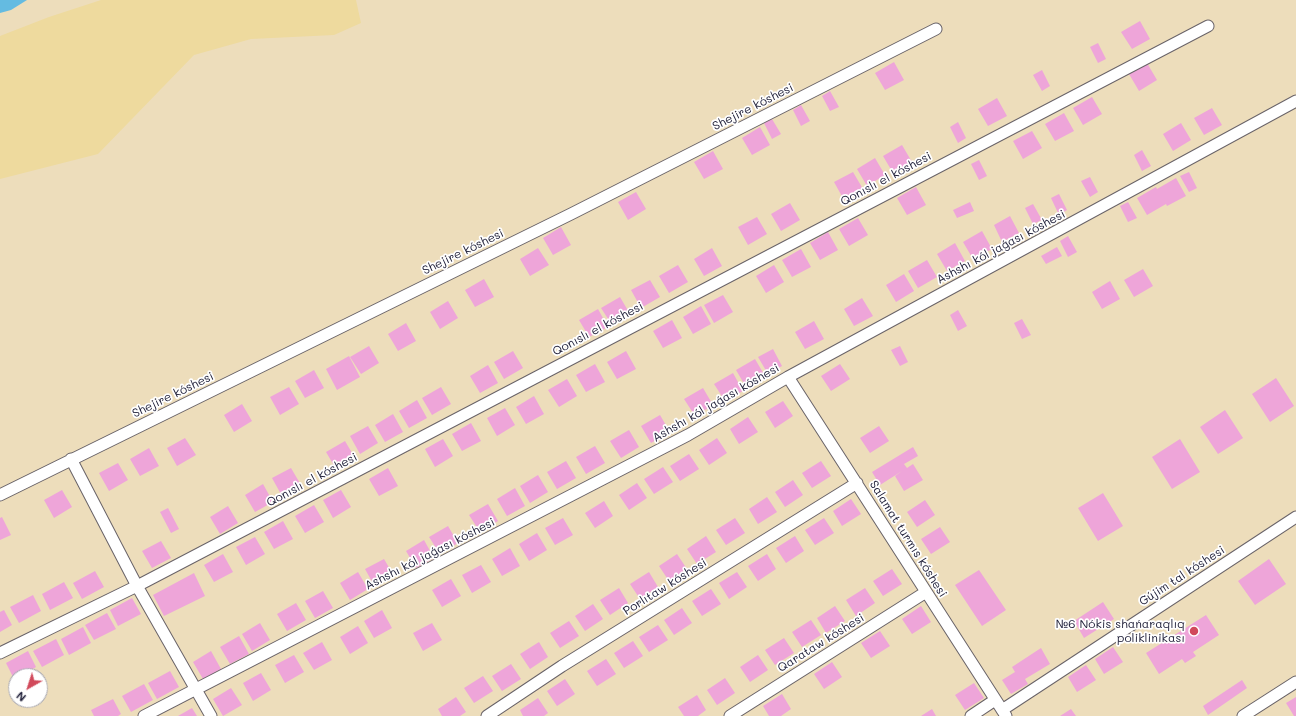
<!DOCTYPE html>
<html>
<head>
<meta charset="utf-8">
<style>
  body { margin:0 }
  #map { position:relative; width:1296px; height:716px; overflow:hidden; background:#edddbb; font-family:Mali,sans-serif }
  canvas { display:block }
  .north { position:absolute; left:8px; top:668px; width:40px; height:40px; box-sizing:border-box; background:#fff; border:1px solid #a7a7b1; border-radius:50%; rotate:219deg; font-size:11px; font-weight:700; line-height:16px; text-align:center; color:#22223b }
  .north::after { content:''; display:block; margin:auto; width:14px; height:18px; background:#d1495b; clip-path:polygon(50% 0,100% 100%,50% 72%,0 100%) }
</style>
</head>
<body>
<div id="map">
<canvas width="1296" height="716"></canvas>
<div class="north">N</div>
</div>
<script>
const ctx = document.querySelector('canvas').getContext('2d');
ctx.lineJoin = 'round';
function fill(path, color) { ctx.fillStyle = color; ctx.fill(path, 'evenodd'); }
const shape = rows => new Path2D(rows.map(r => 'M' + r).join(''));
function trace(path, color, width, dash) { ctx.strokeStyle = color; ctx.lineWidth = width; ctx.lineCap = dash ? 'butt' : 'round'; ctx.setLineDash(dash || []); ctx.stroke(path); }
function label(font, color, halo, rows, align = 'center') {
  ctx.font = font + ' Mali,sans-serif'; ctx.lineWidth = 3.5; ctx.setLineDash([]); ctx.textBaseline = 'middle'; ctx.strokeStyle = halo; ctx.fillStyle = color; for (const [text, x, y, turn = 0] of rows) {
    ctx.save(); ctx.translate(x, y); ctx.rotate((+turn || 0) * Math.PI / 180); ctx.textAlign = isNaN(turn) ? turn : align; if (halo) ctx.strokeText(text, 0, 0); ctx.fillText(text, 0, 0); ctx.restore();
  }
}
fill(shape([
  [101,0,356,0,361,23,334,35,251,39,194,55,98,154,0,179,0,36,49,17]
]), '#eeda9e');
fill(shape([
  [0,0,27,0,11,10,0,13]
]), '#64bbe1');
fill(shape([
  [1140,21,1150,39,1132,49,1121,32],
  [1098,43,1106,59,1098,63,1090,47],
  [894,62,904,80,885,90,875,73],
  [1147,63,1157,80,1139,91,1129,74],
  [1042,70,1050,86,1042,91,1033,75],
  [830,91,839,107,830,111,822,96],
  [1092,97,1102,114,1083,125,1073,108],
  [997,98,1007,116,988,126,978,109],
  [801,105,810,121,801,126,793,110],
  [1212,108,1222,125,1204,135,1194,118],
  [1064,113,1074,131,1055,141,1045,124],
  [772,119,781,134,772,139,764,123],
  [958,122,966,138,958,143,950,127],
  [1181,123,1191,140,1173,151,1163,134],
  [760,127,770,145,752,155,742,138],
  [1032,131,1042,148,1023,159,1013,141],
  [902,145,912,162,893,173,883,156],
  [1142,150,1151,166,1142,171,1134,155],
  [713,151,723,169,704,179,694,162],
  [875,158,885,175,867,186,857,169],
  [979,160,987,176,979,180,971,164],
  [853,172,863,189,844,200,834,182],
  [1189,172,1197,188,1189,192,1180,176],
  [1090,177,1098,192,1090,197,1081,181],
  [1176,178,1186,196,1167,206,1166,204,1147,215,1137,198,1156,187,1157,189],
  [916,187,926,205,907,215,897,198],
  [636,192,646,209,628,220,618,202],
  [1059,194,1067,210,1059,215,1051,198],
  [970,202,974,211,957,218,953,210],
  [1128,202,1137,218,1128,222,1120,206],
  [790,203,800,220,781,231,771,214],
  [1033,204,1042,220,1033,224,1025,208],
  [1010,216,1019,233,1002,242,994,225],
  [757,217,767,234,748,245,738,227],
  [858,218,868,235,849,246,839,229],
  [561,227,571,245,553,255,543,238],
  [982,231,992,249,973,259,963,242],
  [828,232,838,250,820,260,810,243],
  [1068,236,1077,252,1068,257,1060,241],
  [955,243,965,261,947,271,937,254],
  [1057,247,1062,256,1046,264,1041,256],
  [538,248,549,265,530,276,520,259],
  [712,248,722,266,704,276,694,259],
  [801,249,811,267,792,277,782,260],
  [927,260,937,277,918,288,908,271],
  [678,265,688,282,669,293,659,276],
  [774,265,784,282,766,293,756,276],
  [1143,269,1153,286,1134,297,1124,280],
  [904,274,914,291,896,302,886,285],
  [484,279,494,297,475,307,465,290],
  [650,280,660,297,641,308,631,290],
  [1110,281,1120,299,1102,309,1092,292],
  [723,295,733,312,714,323,704,305],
  [620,297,630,314,612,325,601,308],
  [862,298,873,316,854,326,844,309],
  [448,301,458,318,440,329,430,312],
  [701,306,711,324,693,334,683,317],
  [598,309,608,327,589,337,579,320],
  [958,310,967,326,958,331,950,315],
  [1022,319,1031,335,1022,339,1014,323],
  [672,320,682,338,663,348,653,331],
  [814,321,824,339,805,349,795,332],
  [406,323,416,341,398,351,388,334],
  [369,346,379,363,361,374,350,357],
  [900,346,908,362,900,366,891,350],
  [773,349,782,366,768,374,758,357],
  [513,351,523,368,504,379,494,362],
  [626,351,636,369,617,379,607,362],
  [349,356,360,377,337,390,326,369],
  [755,359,765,376,746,387,736,370],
  [595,364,605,382,586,392,576,375],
  [840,364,850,379,831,391,821,376],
  [488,365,498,383,480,393,470,376],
  [314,370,324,388,305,398,295,381],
  [733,373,743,391,725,401,714,384],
  [1276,378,1294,406,1270,422,1252,394],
  [567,379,577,396,559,407,548,390],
  [289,387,299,404,280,415,270,397],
  [441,387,451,404,432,415,422,398],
  [703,388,713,405,695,416,684,399],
  [534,396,544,414,526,424,516,407],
  [417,400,427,418,409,428,399,411],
  [783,401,793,416,775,428,765,412],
  [242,404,252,421,234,432,224,415],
  [505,408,515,425,497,436,487,418],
  [1225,410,1243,438,1218,454,1200,427],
  [393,414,403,432,385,442,375,425],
  [660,415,670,432,651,443,641,426],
  [748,417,758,432,739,444,730,429],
  [471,423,481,441,462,451,452,434],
  [368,426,378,443,360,454,350,436],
  [879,426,889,441,870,453,860,438],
  [629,430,639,447,621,458,610,441],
  [185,438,196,455,177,466,167,448],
  [717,438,727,453,709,465,699,450],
  [443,439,453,456,435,467,425,449],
  [1180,439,1200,472,1172,489,1152,457],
  [345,441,355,458,336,469,326,452],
  [595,446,605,463,586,474,576,457],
  [913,447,918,456,904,464,907,468,913,464,923,480,904,491,895,476,902,471,880,485,872,472],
  [149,448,159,466,140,476,130,459],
  [689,454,699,469,680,481,670,466],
  [566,461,576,478,557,489,547,472],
  [821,461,831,476,812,488,802,473],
  [118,463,128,480,109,491,99,473],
  [663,467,673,482,654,494,644,479],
  [291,468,301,485,282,496,272,478],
  [388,468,398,486,379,496,369,479],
  [538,475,548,492,530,503,520,486],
  [793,480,803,495,785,507,775,492],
  [637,483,647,498,629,510,619,495],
  [263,484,273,502,255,512,245,495],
  [515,488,525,506,507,516,497,499],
  [62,490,72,507,54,518,44,500],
  [341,490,351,507,333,518,323,500],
  [1103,493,1123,526,1098,541,1078,508],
  [767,497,777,512,758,524,749,509],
  [851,499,861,514,842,526,833,511],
  [925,500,935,515,917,527,907,512],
  [604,501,613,516,595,528,585,513],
  [488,504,498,521,480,532,469,515],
  [314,505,324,522,305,533,295,516],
  [228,506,238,523,220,534,210,517],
  [168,508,179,529,171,533,160,512],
  [2,517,11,535,0,540,0,518],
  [563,518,573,535,555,545,545,528],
  [735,518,745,533,726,545,716,530],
  [824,518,834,533,815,545,805,530],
  [283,521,293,539,274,549,264,532],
  [448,526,458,543,440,554,429,537],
  [940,527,950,542,931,554,921,539],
  [537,533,547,550,529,561,519,544],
  [706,536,716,552,697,564,687,549],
  [795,536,804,551,786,563,776,548],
  [255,537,265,554,246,565,236,547],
  [424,540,434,558,416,568,406,551],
  [161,541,171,558,152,568,142,551],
  [510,548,520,566,502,576,492,559],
  [223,554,233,572,214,582,204,565],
  [677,554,687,569,669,581,659,566],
  [767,554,776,569,758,581,748,566],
  [384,559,394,576,375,587,365,569],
  [1269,559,1286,584,1255,605,1238,581],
  [481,565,491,582,472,593,462,575],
  [892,569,902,584,883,596,873,581],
  [979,570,1006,610,982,626,955,585],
  [95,571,104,587,82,599,73,583],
  [358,572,368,589,350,600,340,583],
  [649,572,658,587,640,599,630,584],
  [737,572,747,587,729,599,719,583],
  [194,573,205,596,164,616,153,595],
  [451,579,461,596,442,607,432,590],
  [64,582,73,598,50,610,42,594],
  [619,588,628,603,610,615,600,600],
  [865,588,875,603,856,616,846,600],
  [711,589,721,604,702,616,692,601],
  [323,591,333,608,315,618,305,601],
  [33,595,41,611,19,623,10,607],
  [132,598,141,614,118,626,110,610],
  [1103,602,1114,619,1084,638,1074,621],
  [296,603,306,620,287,631,277,614],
  [593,604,603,619,585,631,575,616],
  [835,606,845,621,826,633,817,618],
  [921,606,931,622,912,634,902,619],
  [682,608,692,623,674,635,664,620],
  [4,610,12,625,0,632,0,612],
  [382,610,392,628,374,638,364,621],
  [107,613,116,629,94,640,85,625],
  [1206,615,1219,635,1193,652,1196,656,1185,663,1182,659,1159,674,1146,653],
  [811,620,821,635,802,647,792,632],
  [569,621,579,636,560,648,550,633],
  [260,623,270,640,252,651,242,634],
  [432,623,442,640,423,651,413,633],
  [658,625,668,640,649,652,639,637],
  [358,626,368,643,350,654,340,637],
  [83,627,91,643,69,655,61,639],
  [880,631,890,646,871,658,861,643],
  [239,636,249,654,230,664,220,647],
  [784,638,794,653,775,665,765,650],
  [56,639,64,655,42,667,33,651],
  [633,641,643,656,624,668,614,653],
  [322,642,332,660,314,670,303,653],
  [539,642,548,657,530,669,520,654],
  [1113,647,1123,662,1104,674,1095,659],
  [1041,648,1050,664,1025,679,1028,684,1011,694,1002,680,1015,672,1012,667],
  [28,651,36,667,20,676,16,676,16,678,14,679,6,663],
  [211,651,221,669,203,679,193,662],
  [294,655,304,672,285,683,275,665],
  [758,655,768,670,750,682,740,667],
  [606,659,616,674,597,686,587,671],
  [832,662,842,677,824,689,814,674],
  [511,664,521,679,502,691,492,676],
  [1086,665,1096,680,1077,692,1068,677],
  [170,671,179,687,157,699,148,683],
  [261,673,271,690,253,701,243,683],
  [483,676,493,691,474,703,464,688],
  [725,678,735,693,717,705,707,690],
  [565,679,575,694,557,706,547,691],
  [1242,680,1247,688,1208,715,1203,706],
  [974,683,984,698,965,710,955,695],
  [144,684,153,700,131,712,122,696],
  [231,688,242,705,223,716,213,699],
  [782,694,791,709,781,716,769,716,763,706],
  [697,695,706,710,698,716,684,716,678,707],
  [456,697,466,712,460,716,442,716,438,709],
  [1296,697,1296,716,1294,716,1286,703],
  [538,698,548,713,544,716,523,716,520,710],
  [113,699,121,714,118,716,94,716,91,710],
  [192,708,197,716,178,716],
  [932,709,936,716,921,716],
  [1071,709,1076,716,1060,716]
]), '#eea5d9');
const minor = shape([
  [788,377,1006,716],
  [71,459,137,586,211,716],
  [0,495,571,214,936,29],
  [0,653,137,586,1208,26],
  [1002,710,1296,517],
  [144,716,688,435,788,377,1296,101],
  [487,716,562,666,857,483],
  [730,716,926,592],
  [971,716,995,700],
  [1243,716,1296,682]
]);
trace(minor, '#696368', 13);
trace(minor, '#fff', 11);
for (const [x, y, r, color] of [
  [1194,631,5,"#d1495b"]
]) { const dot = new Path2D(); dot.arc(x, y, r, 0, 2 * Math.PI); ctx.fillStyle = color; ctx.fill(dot); trace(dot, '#fff', 1.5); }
label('12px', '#22223b', '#fff', [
  ["Shejire kóshesi",753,107,-27],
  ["Qonıslı el kóshesi",886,179,-28],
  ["Ashshı kól jaǵası kóshesi",1001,247,-28],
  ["Shejire kóshesi",463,252,-26],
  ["Qonıslı el kóshesi",598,329,-28],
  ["Shejire kóshesi",173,395,-26],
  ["Ashshı kól jaǵası kóshesi",716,403,-30],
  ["Qonıslı el kóshesi",312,480,-28],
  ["Salamat turmıs kóshesi",908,539,58],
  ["Ashshı kól jaǵası kóshesi",430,554,-27],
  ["Gújim tal kóshesi",1182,576,-33],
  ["Porlıtaw kóshesi",665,587,-32],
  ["Qarataw kóshesi",821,643,-32]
]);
label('12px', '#22223b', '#fff', [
  ["№6 Nókis shańaraqlıq",1185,624],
  ["poliklinikası",1185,638]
], 'right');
</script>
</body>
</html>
